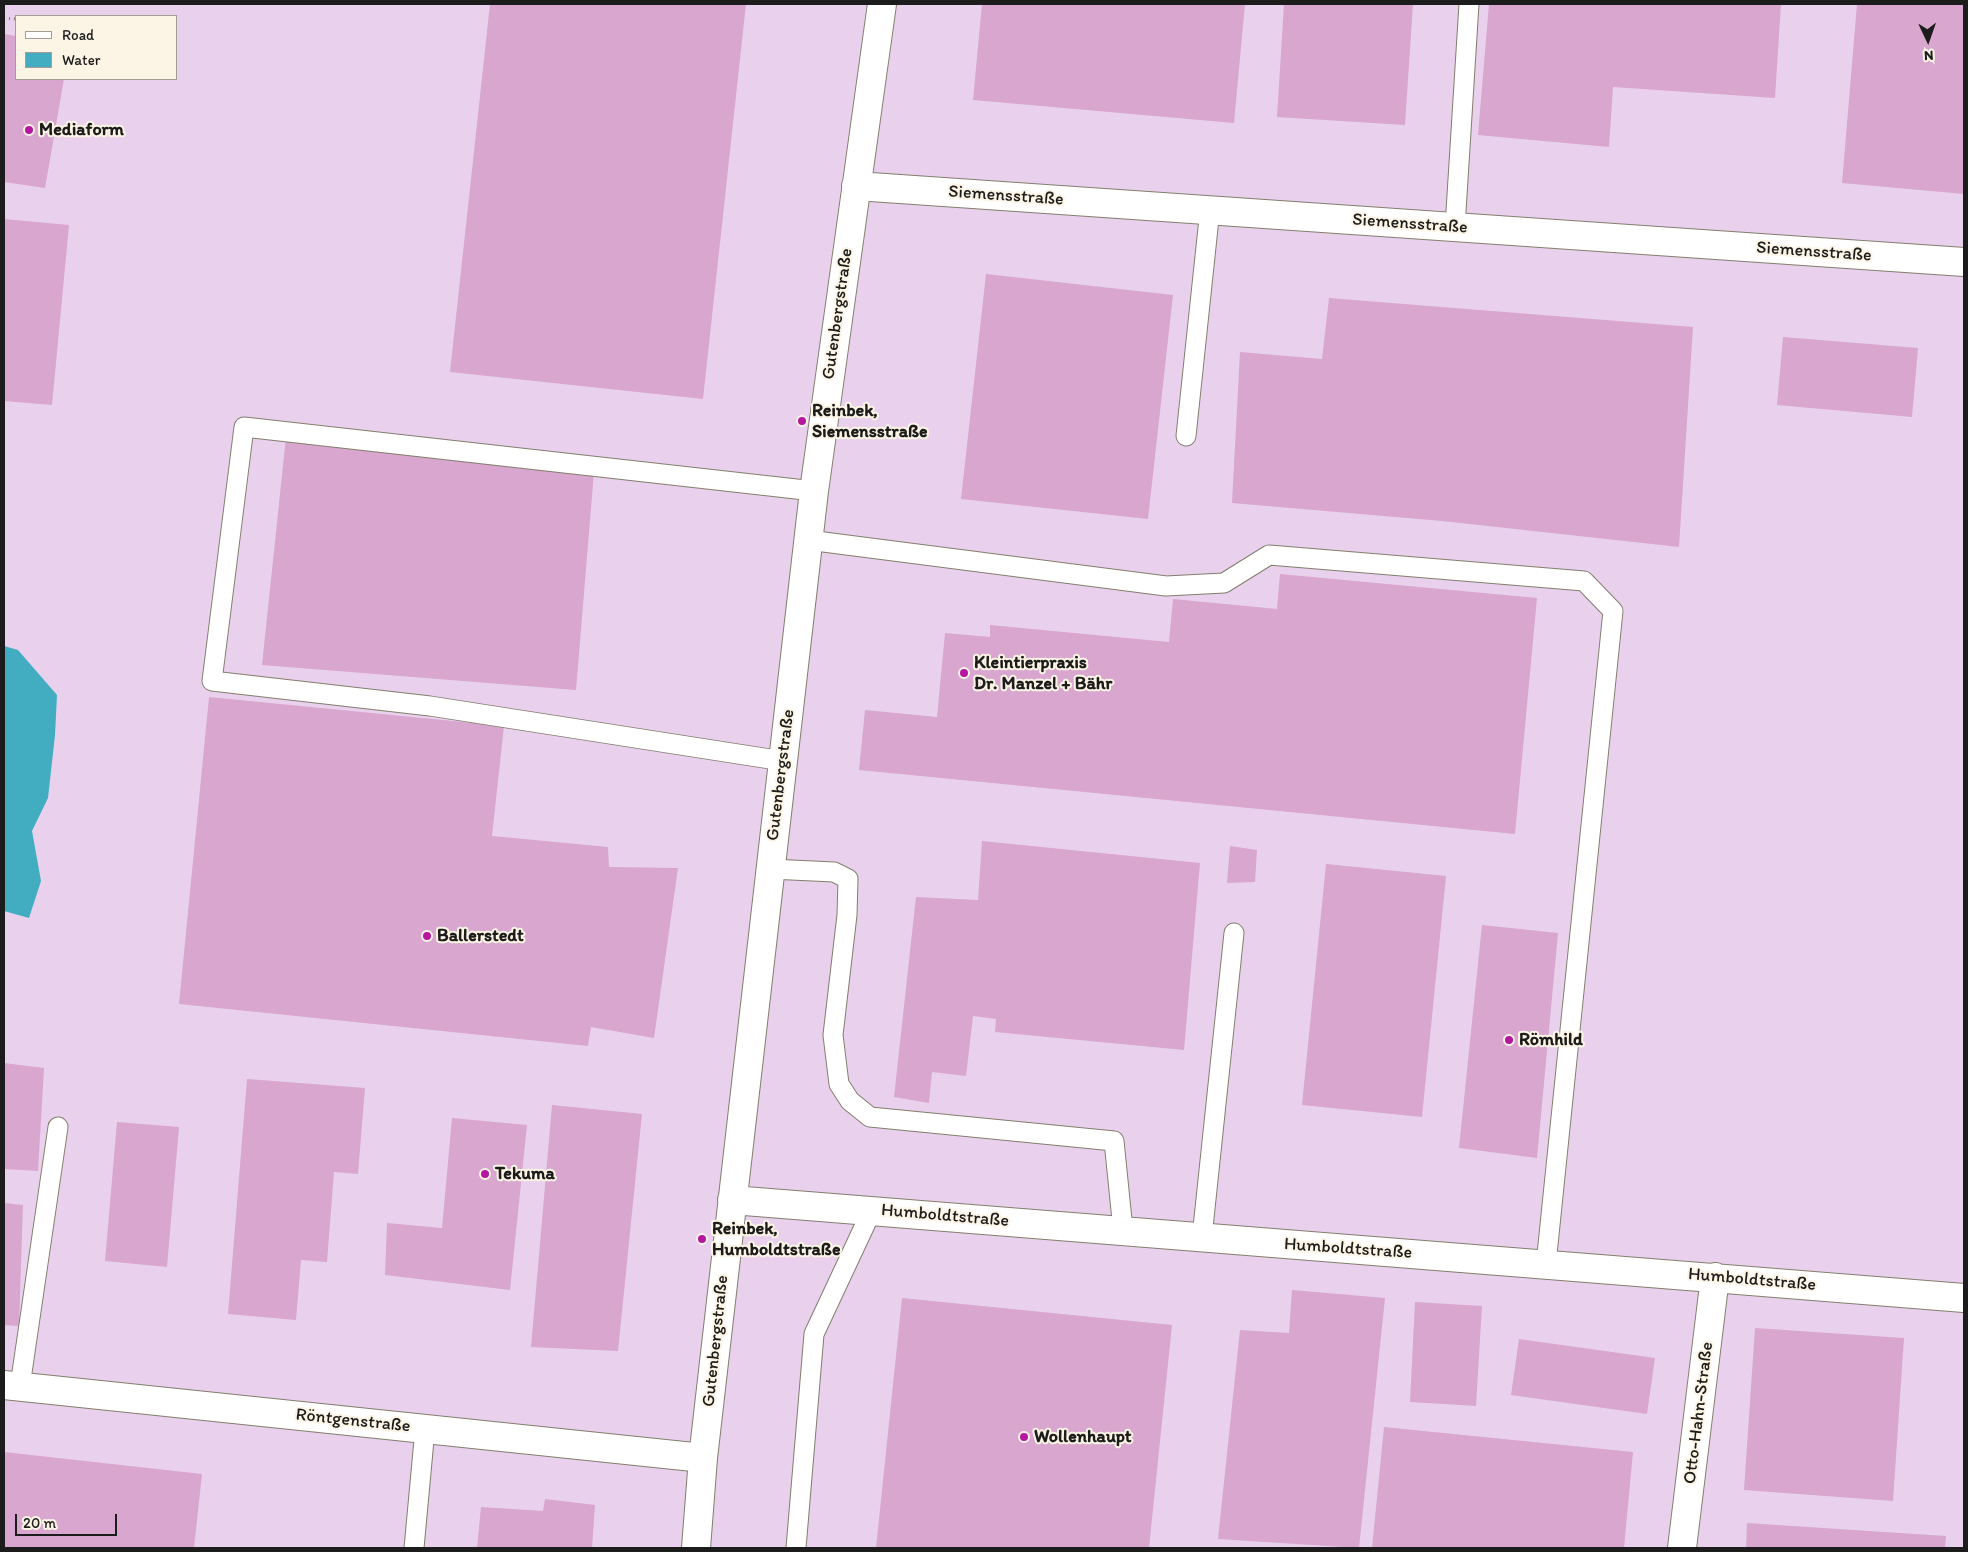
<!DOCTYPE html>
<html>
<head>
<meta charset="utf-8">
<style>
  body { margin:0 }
  #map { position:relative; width:1968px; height:1552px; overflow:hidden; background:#eae1be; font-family:Itim,sans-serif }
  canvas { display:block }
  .frame { position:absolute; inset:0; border:5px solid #1c1c1c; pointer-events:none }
  .legend { position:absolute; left:15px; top:15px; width:162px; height:65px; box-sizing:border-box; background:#fcf5e5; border:1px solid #a29e95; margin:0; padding:6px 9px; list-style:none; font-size:15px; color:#1c1c1c }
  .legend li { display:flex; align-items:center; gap:10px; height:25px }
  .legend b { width:25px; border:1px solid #a29e95 }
  .north { position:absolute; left:1903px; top:15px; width:50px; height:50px; -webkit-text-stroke:4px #fcf5e5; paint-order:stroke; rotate:177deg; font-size:14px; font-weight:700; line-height:20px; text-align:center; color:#1c1c1c }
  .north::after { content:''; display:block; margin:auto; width:18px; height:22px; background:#1c1c1c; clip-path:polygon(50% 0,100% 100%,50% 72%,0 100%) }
  .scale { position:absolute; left:15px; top:1514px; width:102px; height:22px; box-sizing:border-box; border:2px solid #1c1c1c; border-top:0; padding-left:6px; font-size:15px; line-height:18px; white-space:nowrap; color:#1c1c1c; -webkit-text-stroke:4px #fcf5e5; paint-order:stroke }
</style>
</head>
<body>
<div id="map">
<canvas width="1968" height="1552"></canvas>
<div class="frame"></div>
<ul class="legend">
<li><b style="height:6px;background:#fff"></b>Road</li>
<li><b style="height:14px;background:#42adc1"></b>Water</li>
</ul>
<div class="north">N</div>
<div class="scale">20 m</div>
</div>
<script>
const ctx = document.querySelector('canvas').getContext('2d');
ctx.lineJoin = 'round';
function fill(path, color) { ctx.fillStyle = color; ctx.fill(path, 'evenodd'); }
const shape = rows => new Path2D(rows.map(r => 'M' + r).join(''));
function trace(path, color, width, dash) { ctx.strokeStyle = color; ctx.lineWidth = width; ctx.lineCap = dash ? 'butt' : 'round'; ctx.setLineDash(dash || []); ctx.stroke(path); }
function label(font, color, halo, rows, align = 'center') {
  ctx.font = font + ' Itim,sans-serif'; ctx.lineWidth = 4; ctx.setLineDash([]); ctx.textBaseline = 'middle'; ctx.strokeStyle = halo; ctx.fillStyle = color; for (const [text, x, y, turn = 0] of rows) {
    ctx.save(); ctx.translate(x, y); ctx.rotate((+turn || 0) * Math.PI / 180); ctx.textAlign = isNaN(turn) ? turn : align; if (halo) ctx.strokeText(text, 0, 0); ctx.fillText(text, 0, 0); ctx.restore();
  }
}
fill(shape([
  [4,4,1964,4,1964,1548,4,1548],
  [16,16,176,16,176,79,16,79]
]), '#e9d1ed');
fill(shape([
  [4,646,18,650,57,695,55,735,48,798,32,831,41,881,29,918,4,911]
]), '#42adc1');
fill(shape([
  [490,4,746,4,703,399,450,372],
  [982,4,1245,4,1234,123,973,100],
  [1284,4,1413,4,1405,125,1277,117],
  [1489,4,1781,4,1775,98,1613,87,1609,147,1478,135],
  [1857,4,1964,4,1964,194,1842,183],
  [4,34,16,36,16,79,64,79,45,188,4,182],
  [4,219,69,225,52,405,4,401],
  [986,274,1173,295,1148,519,961,499],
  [1329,298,1693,327,1679,547,1442,521,1232,503,1240,352,1322,359],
  [1783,337,1918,348,1912,417,1777,405],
  [286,437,594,472,576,690,262,665],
  [1280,574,1537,598,1515,834,859,770,865,710,937,717,945,633,990,637,990,625,1169,642,1173,599,1277,609],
  [209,697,504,726,492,836,608,847,609,867,678,868,654,1038,591,1027,588,1046,179,1004],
  [982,841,1200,863,1184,1050,995,1032,996,1019,973,1016,966,1076,932,1072,929,1103,894,1097,916,897,978,900],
  [1230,846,1257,850,1255,882,1227,883],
  [1326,864,1446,876,1422,1117,1302,1105],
  [1482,925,1558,933,1537,1158,1459,1148],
  [4,1063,44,1068,38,1171,4,1169],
  [247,1079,365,1088,358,1174,334,1172,327,1262,301,1260,296,1320,228,1314],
  [552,1105,642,1114,618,1351,531,1347],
  [452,1118,527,1125,510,1290,385,1275,387,1223,442,1228],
  [117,1122,179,1127,167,1267,105,1261],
  [4,1203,23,1205,19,1326,4,1325],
  [1292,1290,1385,1298,1359,1548,1218,1539,1240,1330,1289,1333],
  [902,1298,1172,1325,1149,1548,876,1548],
  [1415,1302,1482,1306,1476,1406,1410,1402],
  [1755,1328,1904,1338,1893,1501,1744,1490],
  [1519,1339,1655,1358,1647,1414,1511,1395],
  [1384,1427,1633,1452,1624,1548,1372,1548],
  [4,1452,202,1474,194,1548,4,1548],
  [545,1499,595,1505,592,1548,477,1548,481,1507,543,1511],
  [1747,1523,1946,1536,1945,1548,1746,1548]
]), '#d8a6ce');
const lane = shape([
  [1455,227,1469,4],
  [1186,436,1210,209],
  [808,540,1166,586,1224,583,1269,555,1584,581,1613,611,1546,1264],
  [783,761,430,706,212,681,244,427,814,491],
  [770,869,834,872,848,879,847,915,833,1035,839,1084,850,1101,870,1117,1114,1141,1123,1230],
  [1202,1237,1234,933],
  [20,1386,58,1127],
  [414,1548,425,1429],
  [796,1548,814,1334,872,1210]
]);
const street = shape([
  [856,186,1964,262],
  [732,1200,1964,1298],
  [4,1385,703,1458],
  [696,1548,703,1458,814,491,882,4],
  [1682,1548,1715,1277]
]);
trace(lane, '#837e6d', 21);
trace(street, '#837e6d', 30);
trace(shape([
  [4,18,16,19]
]), '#837e6d', 3, [1, 4]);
trace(lane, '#fff', 19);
trace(street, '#fff', 28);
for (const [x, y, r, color] of [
  [29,130,5,"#b5179e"],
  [802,421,5,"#b5179e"],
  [964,673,5,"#b5179e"],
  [427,936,5,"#b5179e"],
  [1509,1040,5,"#b5179e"],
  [485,1174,5,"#b5179e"],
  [702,1239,5,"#b5179e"],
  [1024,1437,5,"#b5179e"]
]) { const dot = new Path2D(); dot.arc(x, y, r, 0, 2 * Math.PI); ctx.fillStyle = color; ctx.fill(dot); trace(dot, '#fcf5e5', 2); }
label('bold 18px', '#1c1c1c', '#fcf5e5', [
  ["Mediaform",39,130],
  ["Reinbek,",812,411],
  ["Siemensstraße",812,432],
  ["Kleintierpraxis",974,663],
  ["Dr. Manzel + Bähr",974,684],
  ["Ballerstedt",437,936],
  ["Römhild",1519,1040],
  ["Tekuma",495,1174],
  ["Reinbek,",712,1229],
  ["Humboldtstraße",712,1250],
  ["Wollenhaupt",1034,1437]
], 'left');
label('18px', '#1c1c1c', '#fcf5e5', [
  ["Siemensstraße",1006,196,4],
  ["Siemensstraße",1410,224,4],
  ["Siemensstraße",1814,252,4],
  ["Gutenbergstraße",838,314,-82],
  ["Gutenbergstraße",781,775,-83],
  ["Humboldtstraße",945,1216,5],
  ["Humboldtstraße",1348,1249,4],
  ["Humboldtstraße",1752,1280,5],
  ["Gutenbergstraße",716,1341,-84],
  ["Otto-Hahn-Straße",1699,1413,-83],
  ["Röntgenstraße",353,1421,6]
]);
</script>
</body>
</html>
